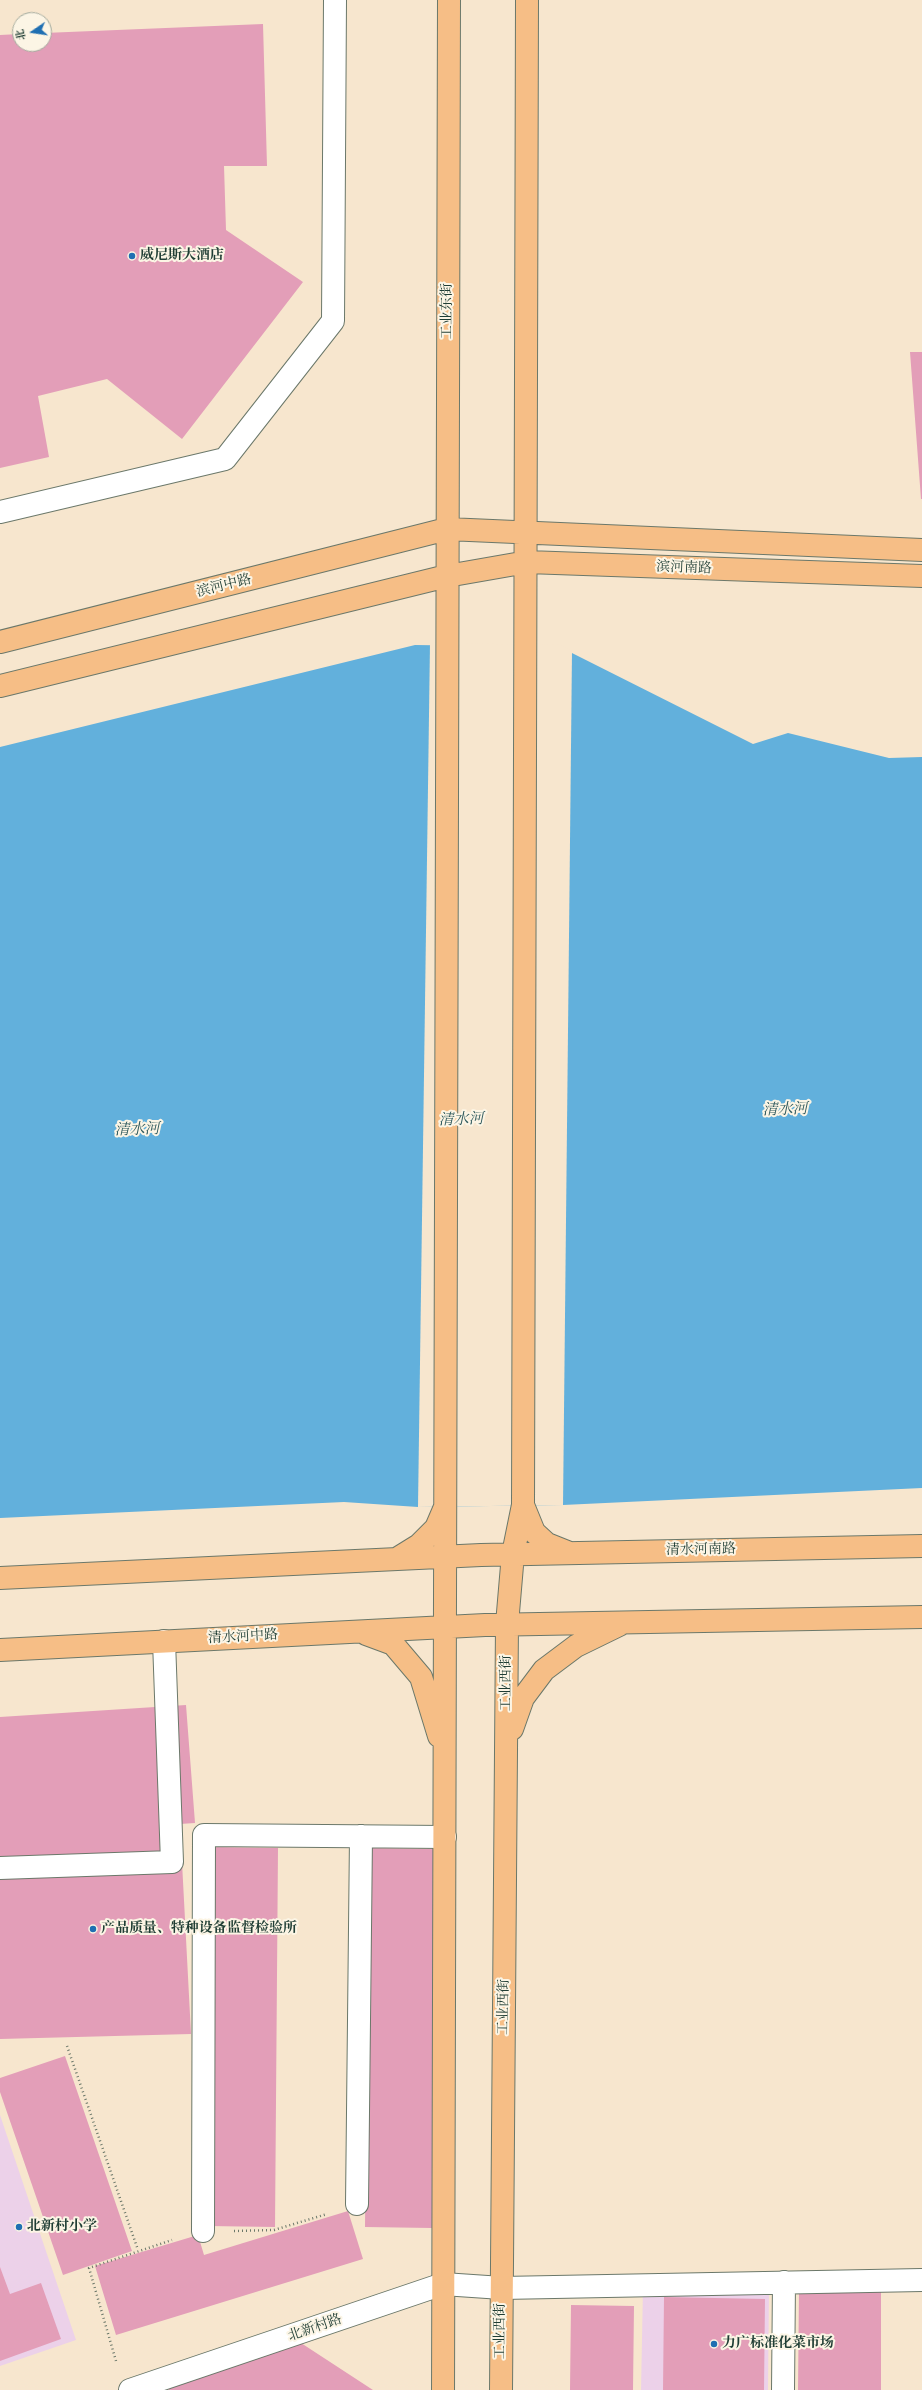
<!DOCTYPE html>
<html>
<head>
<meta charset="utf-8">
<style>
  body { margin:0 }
  #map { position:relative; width:922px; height:2390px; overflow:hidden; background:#f7e6ce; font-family:"IM FELL Great Primer","Noto Serif SC",serif }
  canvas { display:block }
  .north { position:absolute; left:12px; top:12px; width:40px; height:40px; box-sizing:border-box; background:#fcf5e5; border:1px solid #a4ab9e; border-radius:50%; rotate:257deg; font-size:11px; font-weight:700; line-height:16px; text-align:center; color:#1f3d34 }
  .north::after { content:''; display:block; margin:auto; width:14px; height:18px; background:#1f6fb2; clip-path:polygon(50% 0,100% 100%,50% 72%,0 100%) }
</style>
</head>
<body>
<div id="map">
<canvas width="922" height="2390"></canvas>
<div class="north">北</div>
</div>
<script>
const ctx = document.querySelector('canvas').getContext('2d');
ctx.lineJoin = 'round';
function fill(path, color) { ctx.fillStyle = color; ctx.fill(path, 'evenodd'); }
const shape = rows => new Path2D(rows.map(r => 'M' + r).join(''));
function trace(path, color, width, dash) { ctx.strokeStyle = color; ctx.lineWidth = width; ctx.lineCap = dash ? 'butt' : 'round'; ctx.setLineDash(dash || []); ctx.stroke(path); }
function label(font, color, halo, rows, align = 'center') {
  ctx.font = font + ' "IM FELL Great Primer","Noto Serif SC",serif'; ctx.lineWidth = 4; ctx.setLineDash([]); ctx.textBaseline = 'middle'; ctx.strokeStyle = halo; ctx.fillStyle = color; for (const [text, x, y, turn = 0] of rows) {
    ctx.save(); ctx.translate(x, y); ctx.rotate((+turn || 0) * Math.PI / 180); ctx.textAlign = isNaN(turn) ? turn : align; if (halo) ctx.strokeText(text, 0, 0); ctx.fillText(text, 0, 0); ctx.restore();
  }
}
fill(shape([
  [0,2115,76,2340,0,2366],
  [643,2289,769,2290,768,2390,641,2390]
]), '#ecd1e9');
fill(shape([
  [415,645,560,647,753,744,788,733,889,758,922,757,922,1488,563,1505,418,1507,344,1502,0,1518,0,747]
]), '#62b0dc');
fill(shape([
  [430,643,560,645,572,651,563,1505,418,1507]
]), '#f7e6ce');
fill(shape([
  [263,24,267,166,224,166,226,230,303,282,182,439,107,379,38,396,49,457,0,468,0,35,20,34,20,44,44,44,44,33],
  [910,352,922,352,922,499,921,499],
  [186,1705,195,1823,180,1824,191,2034,0,2039,0,1717],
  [211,1847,278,1848,275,2227,208,2226],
  [368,1848,435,1849,432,2228,365,2227],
  [65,2056,132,2251,63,2275,0,2092,0,2078],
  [348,2211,363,2259,116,2335,95,2266,198,2235,204,2255],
  [0,2267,10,2294,41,2283,61,2339,0,2361],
  [799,2290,881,2290,881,2390,798,2390],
  [664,2297,765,2299,764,2390,663,2390],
  [571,2305,634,2306,633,2390,570,2390],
  [301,2343,373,2390,169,2390,168,2387]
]), '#e39eb8');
const minor = shape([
  [0,512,225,459,333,321,335,0],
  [0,1868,172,1862,164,1641],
  [357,2204,361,1836],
  [203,2231,204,1835,445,1837],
  [130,2390,443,2284,502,2288,922,2280],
  [783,2390,784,2282]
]);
const major = shape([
  [0,642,447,529,922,550],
  [0,686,447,576,527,562,922,576],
  [523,1505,534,1532,547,1544,567,1552],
  [398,1558,419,1545,436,1528,445,1507],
  [0,1578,481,1555,922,1546],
  [366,1634,393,1644,421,1677,439,1736],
  [0,1650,485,1625,922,1617],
  [512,1729,523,1698,544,1670,576,1646,619,1625],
  [443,2390,449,0],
  [501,2390,507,1624,513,1554,523,1505,527,0]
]);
trace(minor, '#6b786a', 24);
trace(major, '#6b786a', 24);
trace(shape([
  [67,2046,138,2250],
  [234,2231,274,2230,327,2214],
  [116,2361,89,2268,172,2240]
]), '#6b786a', 2.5, [1, 3]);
trace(minor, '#fff', 22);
trace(major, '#f6be86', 22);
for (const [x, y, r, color] of [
  [132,256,4,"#1f6fb2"],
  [93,1929,4,"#1f6fb2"],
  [19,2227,4,"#1f6fb2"],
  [714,2344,4,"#1f6fb2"]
]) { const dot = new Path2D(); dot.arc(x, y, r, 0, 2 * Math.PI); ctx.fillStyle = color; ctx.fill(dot); trace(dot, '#fcf5e5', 1.5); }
label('bold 14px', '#1f3d34', '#fcf5e5', [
  ["威尼斯大酒店",140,256],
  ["产品质量、特种设备监督检验所",101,1929],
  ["北新村小学",27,2227],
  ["力广标准化菜市场",722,2344]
], 'left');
label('14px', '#1f3d34', '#fcf5e5', [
  ["工业东街",448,311,-90],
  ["滨河南路",684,568,2],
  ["滨河中路",224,586,-14],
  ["清水河南路",701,1550,-1],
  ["清水河中路",243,1637,-3],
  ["工业西街",507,1683,-90],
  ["工业西街",504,2007,-89],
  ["北新村路",315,2328,-19],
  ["工业西街",501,2331,-90]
]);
label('italic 15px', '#305a5e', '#fcf5e5', [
  ["清水河",785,1110,-2],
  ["清水河",461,1120,-2],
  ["清水河",137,1130,-2]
]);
</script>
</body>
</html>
